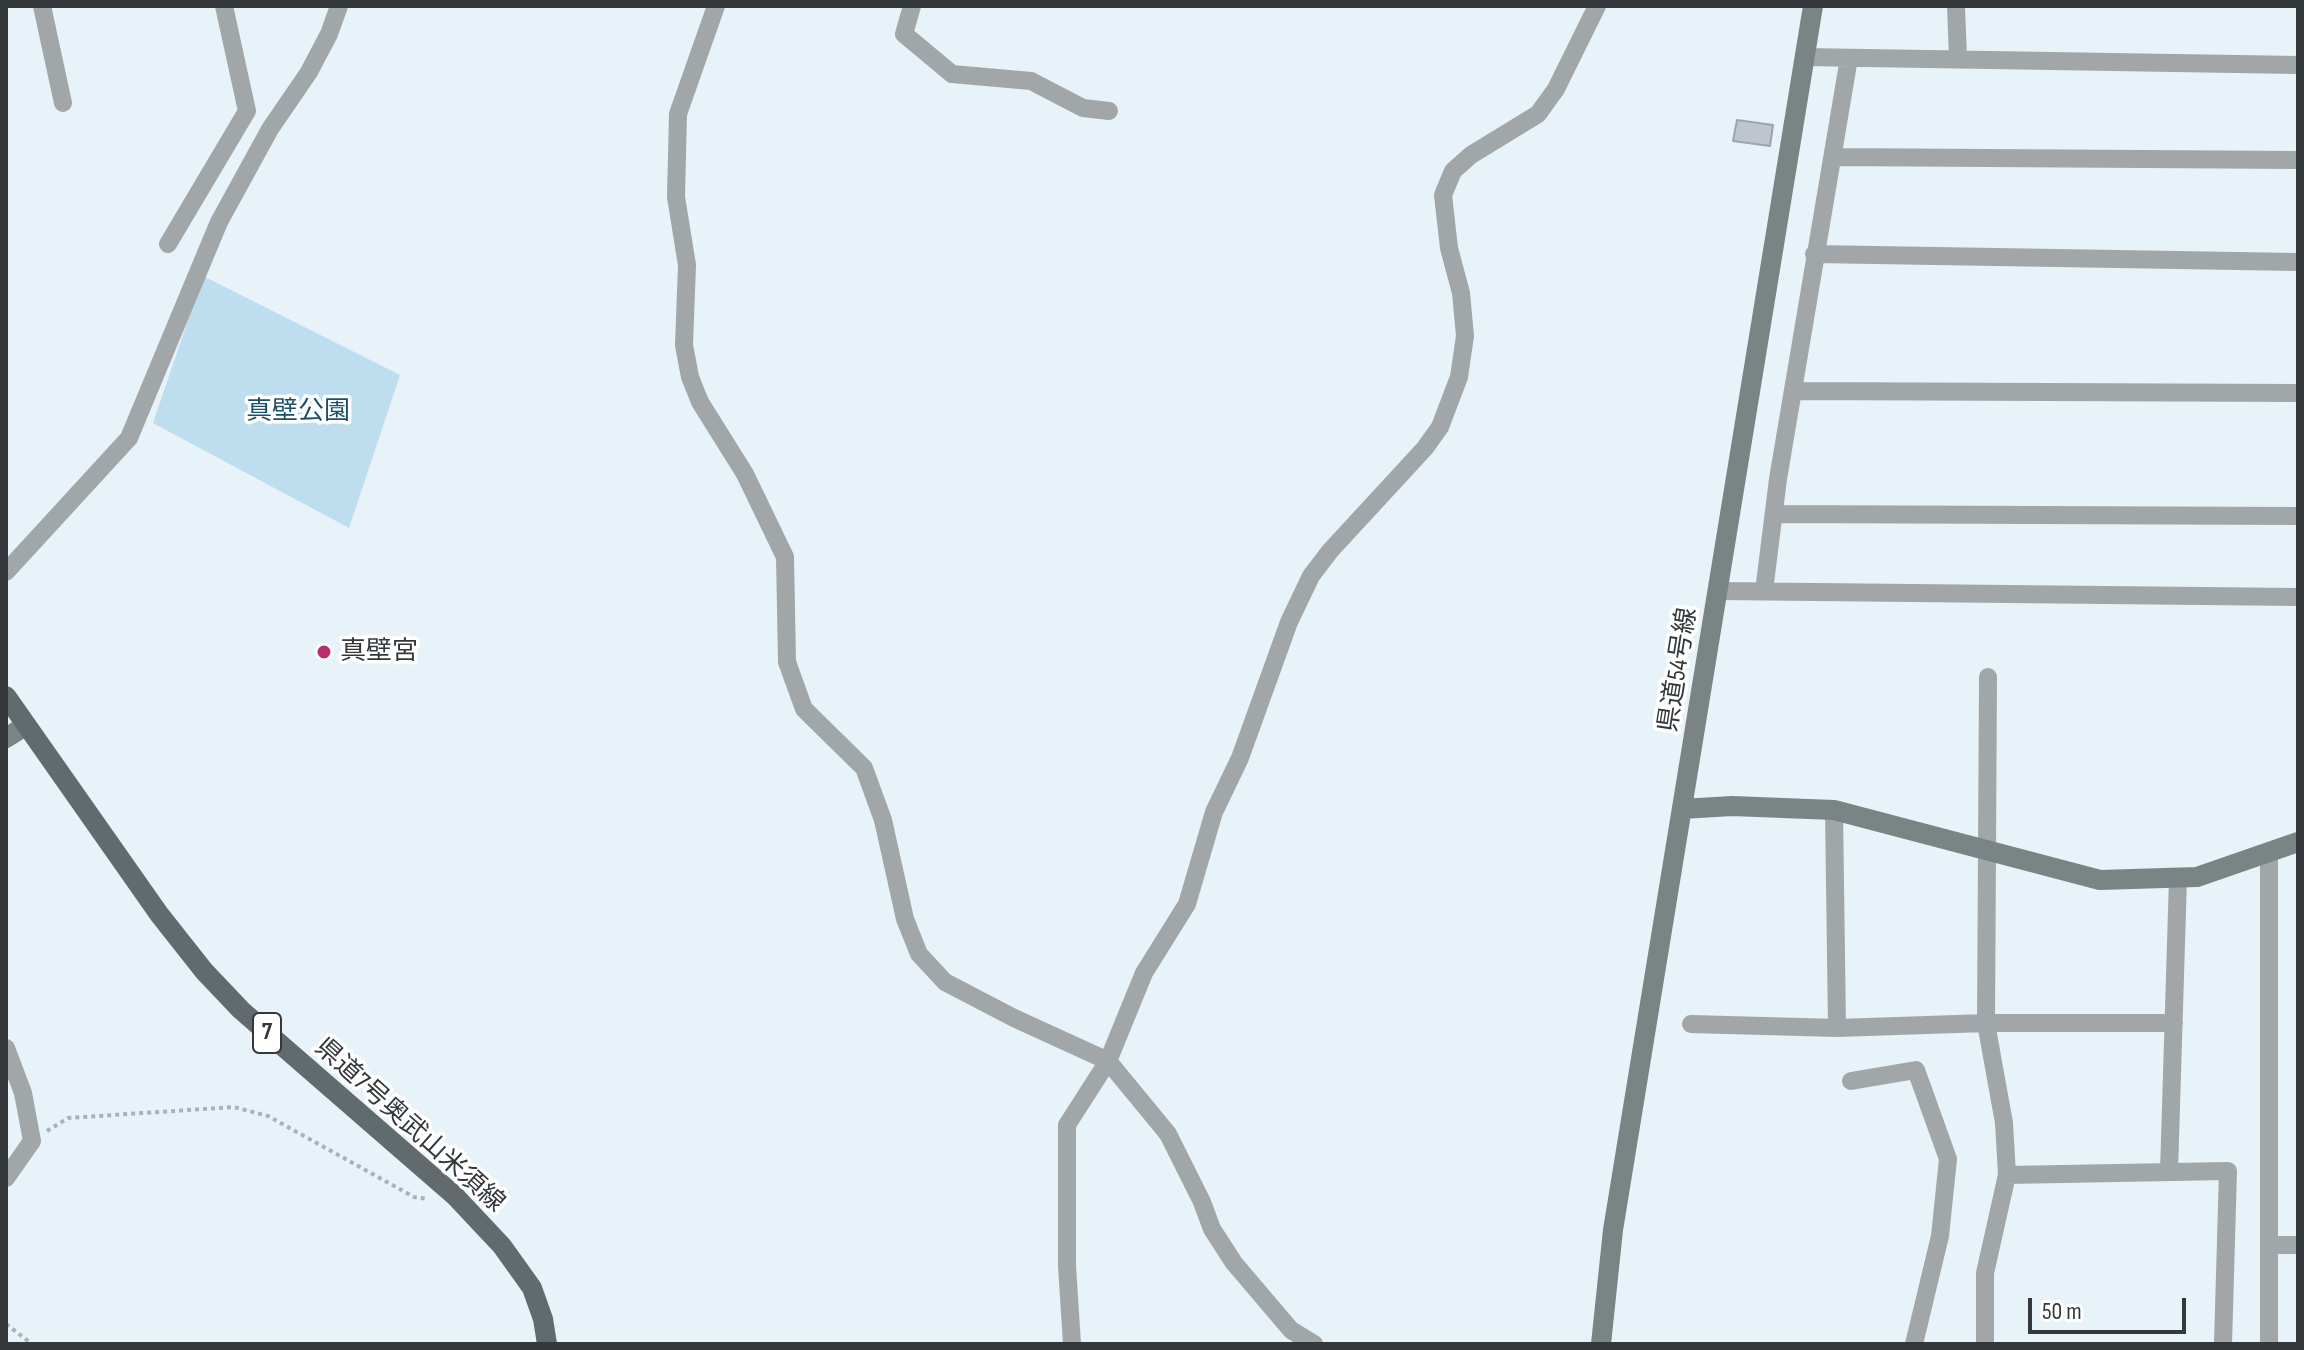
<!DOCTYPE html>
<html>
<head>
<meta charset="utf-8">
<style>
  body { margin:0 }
  #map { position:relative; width:2304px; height:1350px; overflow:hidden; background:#e7f2f9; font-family:"Sofia Sans Condensed",sans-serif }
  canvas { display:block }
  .frame { position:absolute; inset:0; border:8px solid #34383b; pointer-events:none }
  .scale { position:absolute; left:2028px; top:1298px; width:158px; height:36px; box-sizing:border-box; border:4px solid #34383b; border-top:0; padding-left:10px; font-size:24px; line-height:28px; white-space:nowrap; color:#34383b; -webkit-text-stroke:6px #fff; paint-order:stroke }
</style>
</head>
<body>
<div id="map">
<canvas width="2304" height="1350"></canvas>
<div class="frame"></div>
<div class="scale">50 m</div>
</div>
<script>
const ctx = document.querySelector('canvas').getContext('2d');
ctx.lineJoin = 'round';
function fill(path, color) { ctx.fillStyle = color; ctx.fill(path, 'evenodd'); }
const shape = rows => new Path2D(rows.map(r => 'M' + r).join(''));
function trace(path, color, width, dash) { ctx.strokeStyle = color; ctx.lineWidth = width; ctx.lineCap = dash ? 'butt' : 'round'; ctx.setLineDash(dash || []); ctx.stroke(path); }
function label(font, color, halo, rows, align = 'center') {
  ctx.font = font + ' "Sofia Sans Condensed","Noto Sans JP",sans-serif'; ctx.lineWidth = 7; ctx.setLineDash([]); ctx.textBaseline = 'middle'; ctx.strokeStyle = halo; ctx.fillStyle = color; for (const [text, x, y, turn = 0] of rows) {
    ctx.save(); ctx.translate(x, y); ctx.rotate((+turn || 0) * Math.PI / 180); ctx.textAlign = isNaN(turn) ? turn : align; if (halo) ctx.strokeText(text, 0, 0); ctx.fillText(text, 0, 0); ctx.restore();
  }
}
fill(shape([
  [203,276,400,375,349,528,153,423]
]), '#beddef');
const building = shape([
  [1737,120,1773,125,1770,146,1733,141,1737,120]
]);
fill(building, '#bfc5ce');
trace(building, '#9ea4ad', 2);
trace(shape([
  [47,1131,68,1118,234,1107,268,1116,414,1197,428,1199],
  [6,1324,32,1344]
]), '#a9b2b8', 4, [4, 4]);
trace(shape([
  [42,6,63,103],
  [716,6,678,114,676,197,687,265,684,345,690,377,700,402,745,474,785,557,787,662,804,709,864,768,883,820,905,919,919,954,945,982,1014,1018,1108,1061,1168,1134,1202,1202,1212,1229,1234,1263,1291,1330,1314,1344],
  [912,6,904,34,952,74,1031,81,1083,108,1109,111],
  [1956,6,1958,58],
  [1804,57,2298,65],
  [1833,157,2298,160],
  [168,244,247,111,224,6],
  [1814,254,2298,262],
  [1794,391,2298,393],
  [1775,514,2298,516],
  [6,572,129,438,219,222,270,129,309,72,329,34,339,6],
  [1718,591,2298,597],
  [1764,591,1778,479,1849,58],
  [1988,677,1986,1023,2174,1023],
  [1834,810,1837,1028],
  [2269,852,2269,1344],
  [1691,1024,1837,1028,1986,1023,2004,1123,2007,1175,1985,1273,1985,1344],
  [6,1048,23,1093,32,1141,6,1178],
  [1851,1081,1916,1070,1948,1159,1940,1236,1914,1344],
  [2169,1172,2178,878],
  [2007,1175,2228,1171,2223,1344],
  [2270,1245,2298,1245],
  [1072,1344,1067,1266,1067,1125,1108,1061,1144,973,1187,904,1214,812,1240,758,1289,622,1311,576,1330,551,1425,448,1440,427,1459,377,1465,336,1461,293,1449,248,1443,195,1453,171,1471,155,1538,114,1556,89,1597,6]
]), '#a1a7a8', 18);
trace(shape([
  [6,738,25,726],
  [1682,809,1732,806,1834,810,2100,880,2197,877,2298,842],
  [1601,1344,1613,1230,1813,6]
]), '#7b8485', 20);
trace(shape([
  [6,696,159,914,204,971,241,1010,455,1196,502,1246,532,1288,543,1319,547,1344]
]), '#616b6d', 20);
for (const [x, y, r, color] of [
  [324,652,8,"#b72e6c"]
]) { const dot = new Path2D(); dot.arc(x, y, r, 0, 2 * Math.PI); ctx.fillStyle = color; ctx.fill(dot); trace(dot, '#fff', 3); }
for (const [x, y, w] of [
  [267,1033,28]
]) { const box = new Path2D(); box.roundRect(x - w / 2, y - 20, w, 40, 6); ctx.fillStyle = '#fff'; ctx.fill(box); trace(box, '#34383b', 2); }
label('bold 24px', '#34383b', null, [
  ["7",267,1033]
]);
label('26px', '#1b4f6a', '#fff', [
  ["真壁公園",298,412]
]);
label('26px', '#34383b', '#fff', [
  ["真壁宮",340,652]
], 'left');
label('26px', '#34383b', '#fff', [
  ["県道54号線",1679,670,-81],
  ["県道7号奥武山米須線",409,1126,42]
]);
</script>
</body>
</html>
